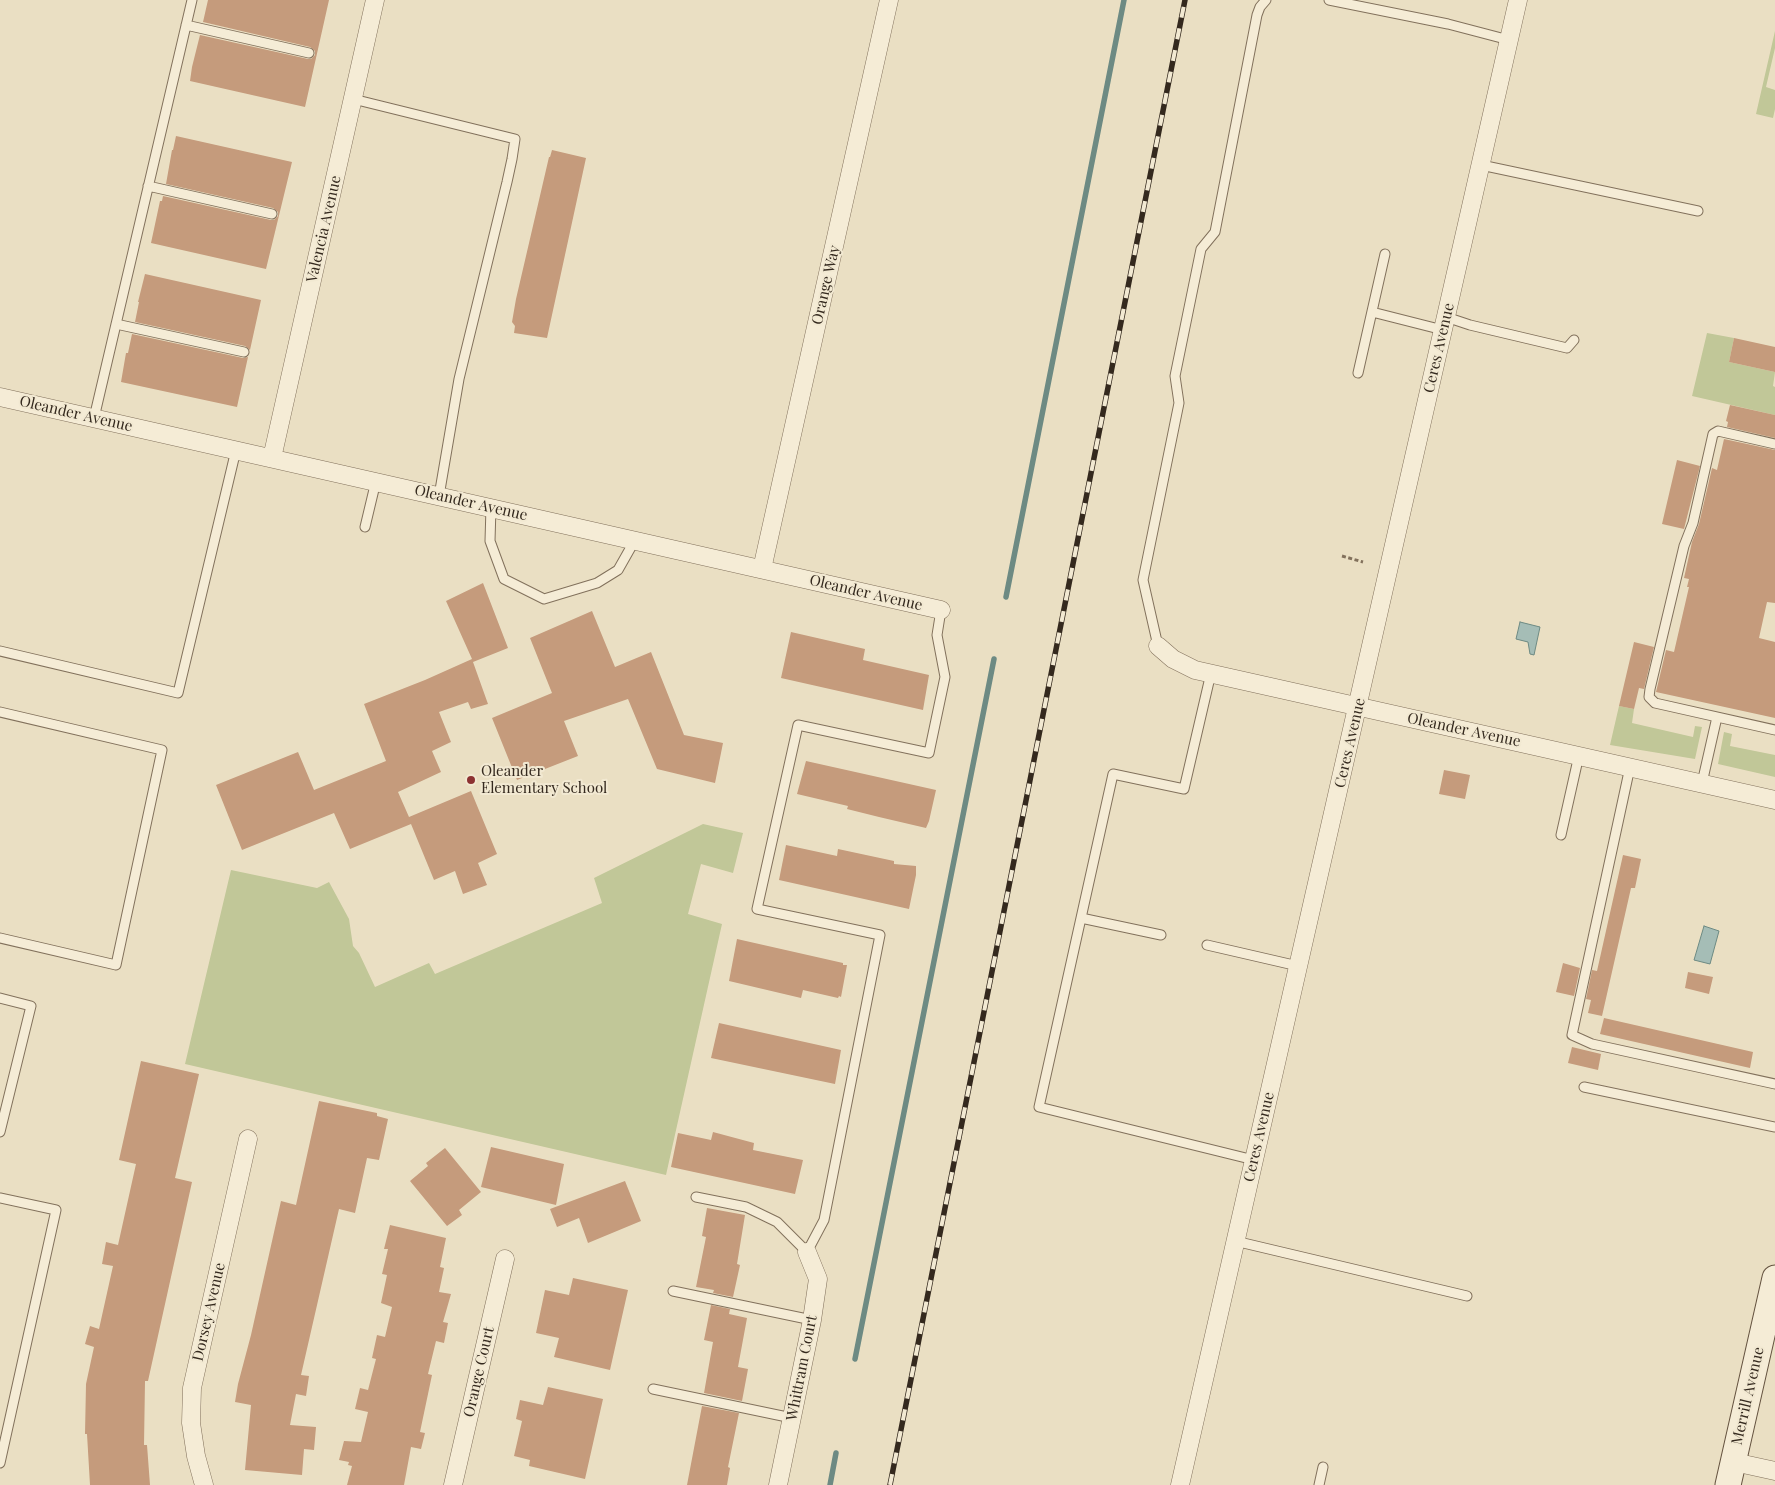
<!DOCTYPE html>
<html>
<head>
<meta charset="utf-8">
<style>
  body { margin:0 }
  canvas { display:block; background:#eadfc3 }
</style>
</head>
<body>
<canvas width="1775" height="1485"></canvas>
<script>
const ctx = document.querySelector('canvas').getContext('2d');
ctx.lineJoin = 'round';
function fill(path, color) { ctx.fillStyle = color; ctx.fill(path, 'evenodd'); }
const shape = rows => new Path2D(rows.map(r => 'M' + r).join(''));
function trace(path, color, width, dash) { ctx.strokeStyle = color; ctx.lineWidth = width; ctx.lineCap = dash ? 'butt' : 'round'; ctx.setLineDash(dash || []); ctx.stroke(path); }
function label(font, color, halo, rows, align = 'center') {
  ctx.font = font + ' "Playfair Display",serif'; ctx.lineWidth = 4; ctx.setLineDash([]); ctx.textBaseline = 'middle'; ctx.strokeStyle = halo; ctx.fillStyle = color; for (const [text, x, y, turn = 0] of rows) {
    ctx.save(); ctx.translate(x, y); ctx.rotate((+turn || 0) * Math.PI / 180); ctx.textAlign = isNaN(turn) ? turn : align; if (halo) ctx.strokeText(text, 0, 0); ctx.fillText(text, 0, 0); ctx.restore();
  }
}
fill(shape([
  [1775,31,1775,48,1766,87,1775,90,1775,109,1773,118,1756,114],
  [1707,333,1734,338,1729,362,1775,372,1773,386,1775,387,1775,415,1692,396],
  [1619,706,1634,709,1632,723,1693,737,1695,726,1702,727,1695,759,1610,745],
  [1724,732,1732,734,1730,746,1775,755,1775,777,1718,764],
  [703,824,743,833,733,873,701,864,688,914,722,924,666,1175,185,1064,231,870,317,888,329,882,349,919,353,946,359,953,375,987,429,963,435,974,602,903,594,878]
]), '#c1c798');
const water = shape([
  [1520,622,1540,627,1534,655,1530,654,1528,642,1516,639,1520,622],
  [1704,926,1719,931,1710,964,1694,960,1704,926]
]);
fill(water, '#a5bdb6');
trace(water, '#6d8a83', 1);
trace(shape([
  [1006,597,1124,0],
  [855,1359,994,659],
  [830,1485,836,1453]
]), '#6d8a83', 5.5);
fill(shape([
  [208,0,329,0,305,107,190,81,192,67,200,35,308,59,311,59,315,55,315,51,310,47,203,22],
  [176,136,292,162,266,269,151,243,160,201,162,201,163,196,271,220,274,220,278,216,278,212,273,208,166,184,172,150,173,150],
  [552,150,586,158,547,338,514,333,515,326,512,322,516,299,549,157,550,157],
  [145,274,261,300,250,350,245,346,135,322,139,302,138,302],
  [132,334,243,358,248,357,237,407,121,382,126,353,128,353],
  [1734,338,1775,347,1775,372,1729,362],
  [1730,405,1775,415,1775,438,1727,427,1728,422,1726,421],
  [1724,439,1775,450,1775,603,1767,602,1759,638,1775,642,1775,718,1656,692,1666,650,1674,652,1689,587,1687,587,1689,579,1684,578,1692,542,1699,524,1712,468,1717,470],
  [1677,460,1700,466,1684,529,1662,524],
  [483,583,508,648,473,662,488,704,471,709,468,702,439,712,451,742,432,751,441,772,398,792,409,817,471,791,497,854,478,863,487,885,463,894,455,871,434,880,411,824,350,849,334,813,242,850,216,785,298,752,314,790,386,761,364,704,425,680,472,659,446,601],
  [592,611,615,667,651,652,684,735,723,743,715,783,657,769,628,699,564,721,578,756,517,780,492,718,552,693,530,638],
  [791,632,865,649,863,660,929,675,923,710,781,678],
  [1634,642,1654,647,1644,689,1639,688,1634,709,1619,706],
  [806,761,936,790,929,821,926,828,879,817,847,809,848,806,797,794],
  [1444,770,1470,775,1465,799,1439,794],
  [786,845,837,856,838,849,894,861,894,864,916,866,916,875,909,909,779,880],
  [1623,855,1641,859,1635,888,1631,888,1602,1016,1588,1013,1591,1000,1586,999,1592,970,1597,971],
  [737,939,843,963,843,965,847,965,841,997,839,996,838,998,803,990,801,998,729,981],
  [1563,963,1580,968,1574,996,1556,992],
  [1688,972,1713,977,1709,994,1685,988],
  [1604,1018,1753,1052,1750,1068,1600,1034],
  [719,1023,841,1050,835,1084,711,1058],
  [1572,1047,1601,1054,1598,1070,1568,1063],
  [141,1061,199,1074,175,1178,192,1182,148,1381,145,1381,144,1445,147,1445,150,1485,90,1485,87,1434,85,1434,86,1384,94,1347,85,1344,90,1326,99,1329,113,1266,102,1264,106,1242,118,1245,136,1164,119,1160],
  [319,1101,377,1113,377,1116,388,1119,379,1160,367,1158,355,1213,339,1209,301,1375,309,1376,306,1396,296,1394,290,1425,316,1427,314,1450,304,1449,302,1475,245,1470,251,1405,235,1402,238,1384,251,1335,281,1201,296,1205],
  [713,1132,754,1143,753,1150,803,1160,795,1194,671,1167,678,1133,711,1140],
  [491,1147,564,1164,556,1205,481,1187],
  [445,1148,481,1192,459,1210,462,1215,447,1226,410,1181,428,1166,426,1163],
  [625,1181,641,1221,588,1243,579,1218,557,1227,550,1209],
  [707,1208,745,1215,737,1264,740,1265,733,1297,713,1293,714,1290,696,1287,706,1237,702,1236],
  [390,1225,446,1238,440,1267,444,1268,439,1292,451,1294,443,1322,448,1323,444,1343,436,1341,428,1374,432,1375,420,1432,425,1433,421,1449,411,1447,404,1485,347,1485,352,1466,348,1465,349,1462,339,1460,344,1441,361,1442,368,1412,355,1409,360,1388,368,1390,376,1359,372,1358,377,1335,385,1337,392,1307,381,1303,387,1275,382,1274,388,1249,384,1249],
  [573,1278,628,1290,610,1370,554,1357,559,1338,536,1333,545,1290,569,1295],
  [711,1305,730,1309,729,1314,747,1318,738,1367,748,1369,742,1401,704,1393,713,1342,704,1340],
  [548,1387,603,1399,585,1479,529,1466,530,1460,514,1456,522,1421,516,1419,520,1400,543,1405],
  [702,1406,739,1413,728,1467,730,1468,727,1485,687,1485]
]), '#c59b7c');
const service = shape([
  [1329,0,1448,24,1509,40],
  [186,25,309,53],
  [353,99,515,139,512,159,507,182,459,379,439,496],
  [1481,165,1698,211],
  [148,186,272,214],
  [1372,312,1443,330],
  [1446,317,1470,325,1567,348,1574,340],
  [116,324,244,352],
  [1358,373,1385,254],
  [94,418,192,0],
  [1775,444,1718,431,1713,434,1693,523,1684,546,1650,689,1649,697,1655,703,1775,730],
  [491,507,490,541,504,579,544,599,597,583,618,570,635,540],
  [365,527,376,481],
  [1158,646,1143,580,1179,403,1175,376,1201,249,1215,232,1257,15,1260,7,1266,0],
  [0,651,178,693,236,450],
  [0,712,162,750,116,965,0,938],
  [1630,767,1572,1035,1592,1044,1775,1084],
  [1702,783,1717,717],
  [1561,835,1579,755],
  [1081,918,1039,1107,1254,1160],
  [1161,935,1081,918,1113,774,1184,789,1211,673],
  [1207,945,1298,966],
  [0,998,31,1006,0,1132],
  [1584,1087,1775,1127],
  [696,1197,746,1207,777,1222,807,1252,824,1220,880,935,757,909,798,725,929,753,945,677,937,635,941,610],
  [0,1198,56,1210,0,1463],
  [1235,1241,1467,1296],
  [673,1291,812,1320],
  [653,1389,792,1418],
  [1319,1485,1323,1467]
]);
const minor = shape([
  [0,397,941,610],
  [272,458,375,0],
  [762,569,889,0],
  [1158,646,1173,659,1195,670,1775,800],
  [1734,1462,1775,1471],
  [204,1485,196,1456,191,1423,192,1388,248,1139],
  [453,1485,505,1259],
  [778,1485,812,1320,818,1279,807,1252],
  [1180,1485,1518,0]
]);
const secondary = shape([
  [1728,1485,1775,1278]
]);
trace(service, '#82715c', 11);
trace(minor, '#82715c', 19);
trace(secondary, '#64523f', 27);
trace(shape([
  [1342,556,1363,562]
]), '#82715c', 3, [4, 2.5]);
trace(service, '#f5ecd6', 9);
trace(minor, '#f5ecd6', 18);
trace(secondary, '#f5ecd6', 25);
const rail = shape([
  [890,1485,1185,0]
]);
trace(rail, '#34291e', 5.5);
trace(rail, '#f2e9d2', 4, [11]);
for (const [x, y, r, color] of [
  [471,780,5,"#8c3131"]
]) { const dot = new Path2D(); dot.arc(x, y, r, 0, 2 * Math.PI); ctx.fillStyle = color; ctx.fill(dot); trace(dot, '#f2e9d2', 2); }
label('15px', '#34291e', '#f2e9d2', [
  ["Valencia Avenue",324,229,-77],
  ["Orange Way",826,285,-77],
  ["Ceres Avenue",1439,348,-77],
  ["Oleander Avenue",76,414,13],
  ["Oleander Avenue",471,503,13],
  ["Oleander Avenue",866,593,13],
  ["Oleander Avenue",1464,730,12],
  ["Ceres Avenue",1350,743,-77],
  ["Ceres Avenue",1259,1137,-77],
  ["Dorsey Avenue",209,1312,-77],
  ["Whittram Court",802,1368,-79],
  ["Orange Court",479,1372,-77],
  ["Merrill Avenue",1748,1396,-77]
]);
label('15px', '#34291e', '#f2e9d2', [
  ["Oleander",481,771],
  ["Elementary School",481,788]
], 'left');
</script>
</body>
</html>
